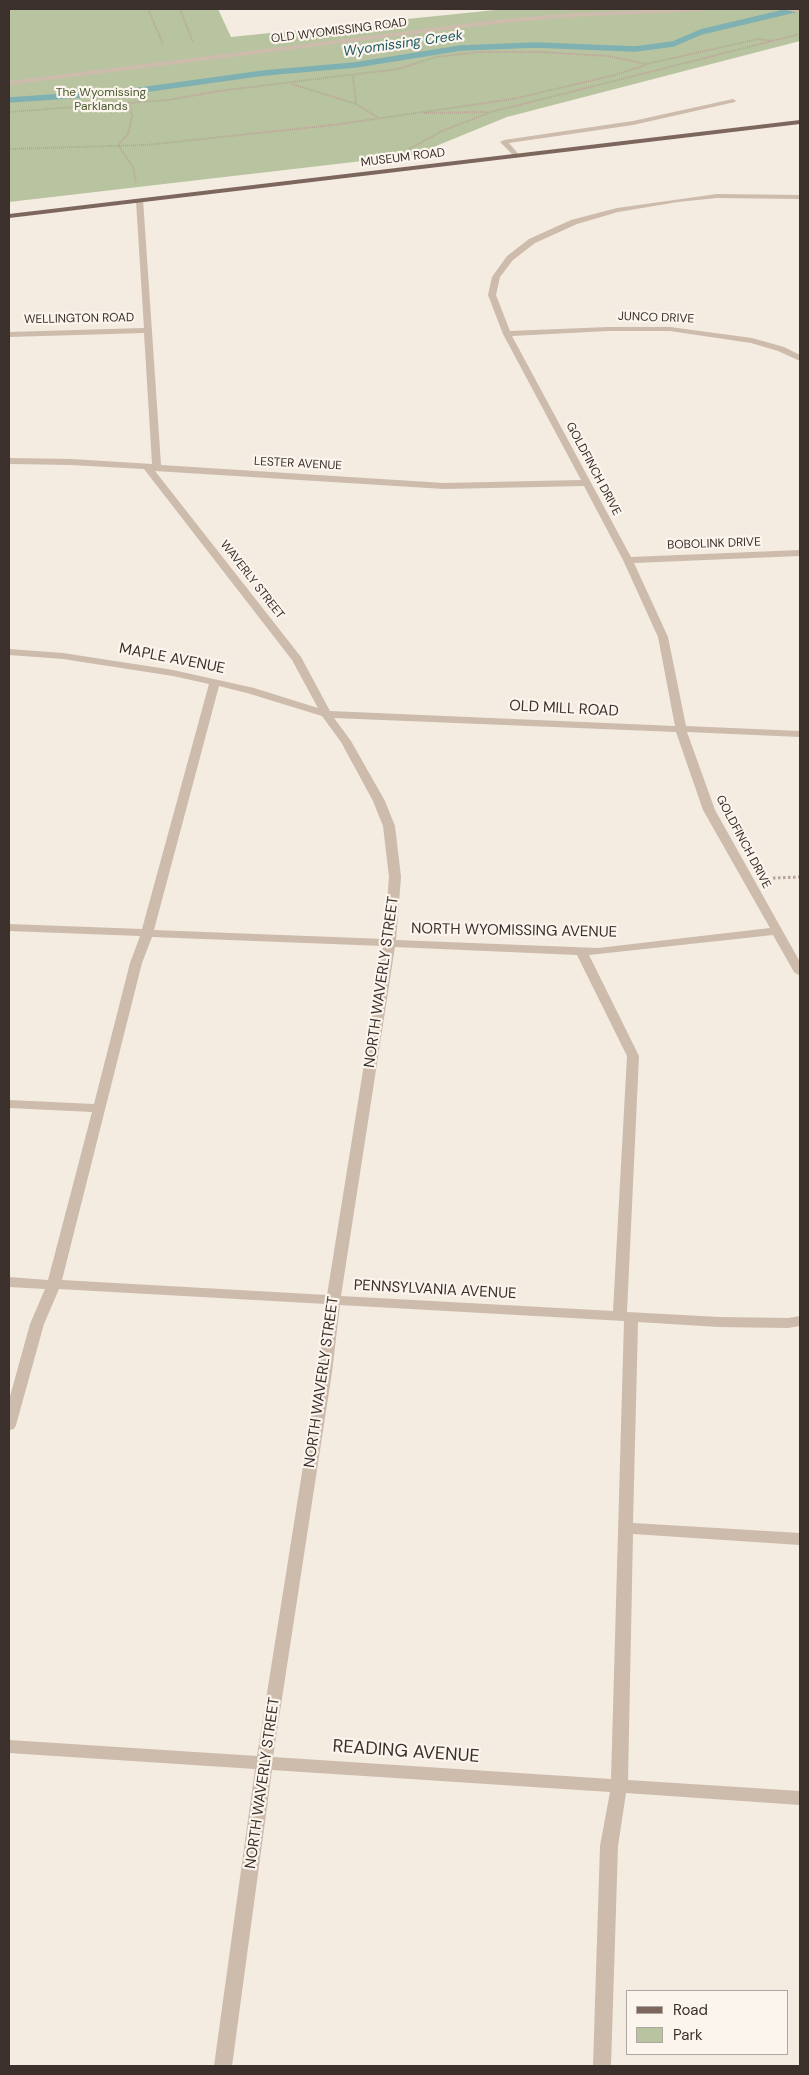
<!DOCTYPE html>
<html>
<head>
<meta charset="utf-8">
<style>
  body { margin:0 }
  #map { position:relative; width:809px; height:2075px; overflow:hidden; background:#f4ebe1; font-family:"DM Sans",sans-serif }
  canvas { display:block }
  .frame { position:absolute; inset:0; border:10px solid #3b302b; pointer-events:none }
  .legend { position:absolute; left:626px; top:1990px; width:162px; height:65px; box-sizing:border-box; background:#fbf5ee; border:1px solid #aea6a0; margin:0; padding:6px 9px; list-style:none; font-size:15px; color:#3b302b }
  .legend li { display:flex; align-items:center; gap:10px; height:25px }
  .legend b { width:25px; border:1px solid #aea6a0 }
</style>
</head>
<body>
<div id="map">
<canvas width="809" height="2075"></canvas>
<div class="frame"></div>
<ul class="legend">
<li><b style="height:6px;background:#7d675c"></b>Road</li>
<li><b style="height:14px;background:#b8c4a0"></b>Park</li>
</ul>
</div>
<script>
const ctx = document.querySelector('canvas').getContext('2d');
ctx.lineJoin = 'round';
function fill(path, color) { ctx.fillStyle = color; ctx.fill(path, 'evenodd'); }
const shape = rows => new Path2D(rows.map(r => 'M' + r).join(''));
function trace(path, color, width, dash) { ctx.strokeStyle = color; ctx.lineWidth = width; ctx.lineCap = dash ? 'butt' : 'round'; ctx.setLineDash(dash || []); ctx.stroke(path); }
function label(font, color, halo, rows, align = 'center') {
  ctx.font = font + ' "DM Sans",sans-serif'; ctx.lineWidth = 4.5; ctx.setLineDash([]); ctx.textBaseline = 'middle'; ctx.strokeStyle = halo; ctx.fillStyle = color; for (const [text, x, y, turn = 0] of rows) {
    ctx.save(); ctx.translate(x, y); ctx.rotate((+turn || 0) * Math.PI / 180); ctx.textAlign = isNaN(turn) ? turn : align; if (halo) ctx.strokeText(text, 0, 0); ctx.fillText(text, 0, 0); ctx.restore();
  }
}
fill(shape([
  [9,9,218,9,231,37,505,9,800,9,800,41,507,117,414,155,9,202]
]), '#b8c4a0');
trace(shape([
  [9,100,127,92,264,73,355,65,461,48,536,45,635,49,673,44,701,32,798,9]
]), '#7fb0b2', 5.5);
trace(shape([
  [148,9,163,44],
  [180,9,193,42],
  [353,76,356,104],
  [292,84,356,104,379,118],
  [128,102,132,116,128,134,118,145,133,167,136,183],
  [9,112,168,100,219,91,398,69,436,57,479,52,538,52,608,56,647,64,758,39,773,41],
  [424,113,488,112],
  [9,149,146,145,333,125,513,99,615,75,646,65],
  [409,149,442,131,491,112,800,34]
]), '#b9a596', 2, [1, 1]);
trace(shape([
  [773,878,800,877]
]), '#b9a596', 3, [2.5, 2.5]);
fill(shape([
  [667,9,706,9,703,11,574,17,503,23,9,85,9,81,503,19,574,13,667,9],
  [785,9,800,9,800,13,786,10,785,9],
  [733,99,736,101,735,102,633,125,509,143,520,156,516,158,500,142,504,140,633,121,733,99],
  [717,194,800,195,800,199,717,198,678,202,618,212,577,224,535,243,513,260,500,277,496,295,510,331,608,327,670,327,752,338,784,347,800,355,800,361,778,351,751,343,670,331,608,331,512,336,631,557,800,550,800,556,634,563,668,637,686,726,800,731,800,737,687,732,715,810,800,962,800,976,794,972,773,935,589,955,639,1056,627,1312,719,1317,788,1318,800,1316,800,1326,788,1328,719,1327,638,1322,633,1523,800,1533,800,1545,633,1534,628,1780,800,1791,800,1805,626,1793,618,1846,611,2066,593,2066,600,1846,610,1792,272,1770,232,2066,214,2066,255,1769,9,1753,9,1740,257,1756,318,1372,326,1304,59,1289,44,1324,16,1425,14,1429,9,1430,9,1400,30,1324,45,1289,9,1287,9,1277,48,1280,92,1112,9,1108,9,1100,94,1104,130,963,140,936,9,931,9,924,142,929,209,684,173,676,63,659,9,655,9,649,63,653,173,670,254,688,318,708,292,660,144,469,71,465,9,464,9,458,71,459,152,464,144,333,9,337,9,332,144,328,136,201,143,199,161,465,444,483,581,480,503,334,488,295,492,277,507,256,529,239,571,220,617,208,717,194],
  [155,471,444,489,584,486,623,560,658,637,675,726,330,711,301,657,155,471],
  [219,686,247,693,322,716,341,742,373,801,383,826,389,877,384,939,154,930,219,686],
  [334,718,676,732,703,810,770,928,598,948,396,940,401,877,395,826,385,801,351,741,334,718],
  [152,937,383,946,327,1295,62,1280,142,963,152,937],
  [395,947,577,955,627,1056,613,1311,341,1296,395,947],
  [340,1305,624,1321,611,1779,273,1757,332,1372,340,1305]
]), '#cdbbac');
fill(shape([
  [800,120,800,124,9,218,9,214,800,120]
]), '#7d675c');
label('12px', '#3b302b', '#fbf5ee', [
  ["OLD WYOMISSING ROAD",339,31,-7],
  ["MUSEUM ROAD",403,158,-7],
  ["JUNCO DRIVE",656,318,2],
  ["WELLINGTON ROAD",79,319,-1],
  ["LESTER AVENUE",298,464,3],
  ["GOLDFINCH DRIVE",593,469,62],
  ["BOBOLINK DRIVE",714,544,-2],
  ["WAVERLY STREET",252,580,52],
  ["GOLDFINCH DRIVE",743,842,62]
]);
label('12px', '#4a5a2e', '#fbf5ee', [
  ["The Wyomissing",101,93],
  ["Parklands",101,107]
]);
label('italic 14px', '#1f5a5e', '#fbf5ee', [
  ["Wyomissing Creek",403,44,-8]
]);
label('15px', '#3b302b', '#fbf5ee', [
  ["MAPLE AVENUE",172,659,11],
  ["OLD MILL ROAD",564,709,3],
  ["NORTH WYOMISSING AVENUE",514,931,1],
  ["NORTH WAVERLY STREET",382,982,-82],
  ["PENNSYLVANIA AVENUE",435,1290,3],
  ["NORTH WAVERLY STREET",322,1382,-82],
  ["NORTH WAVERLY STREET",263,1783,-82]
]);
label('18px', '#3b302b', '#fbf5ee', [
  ["READING AVENUE",406,1752,4]
]);
</script>
</body>
</html>
